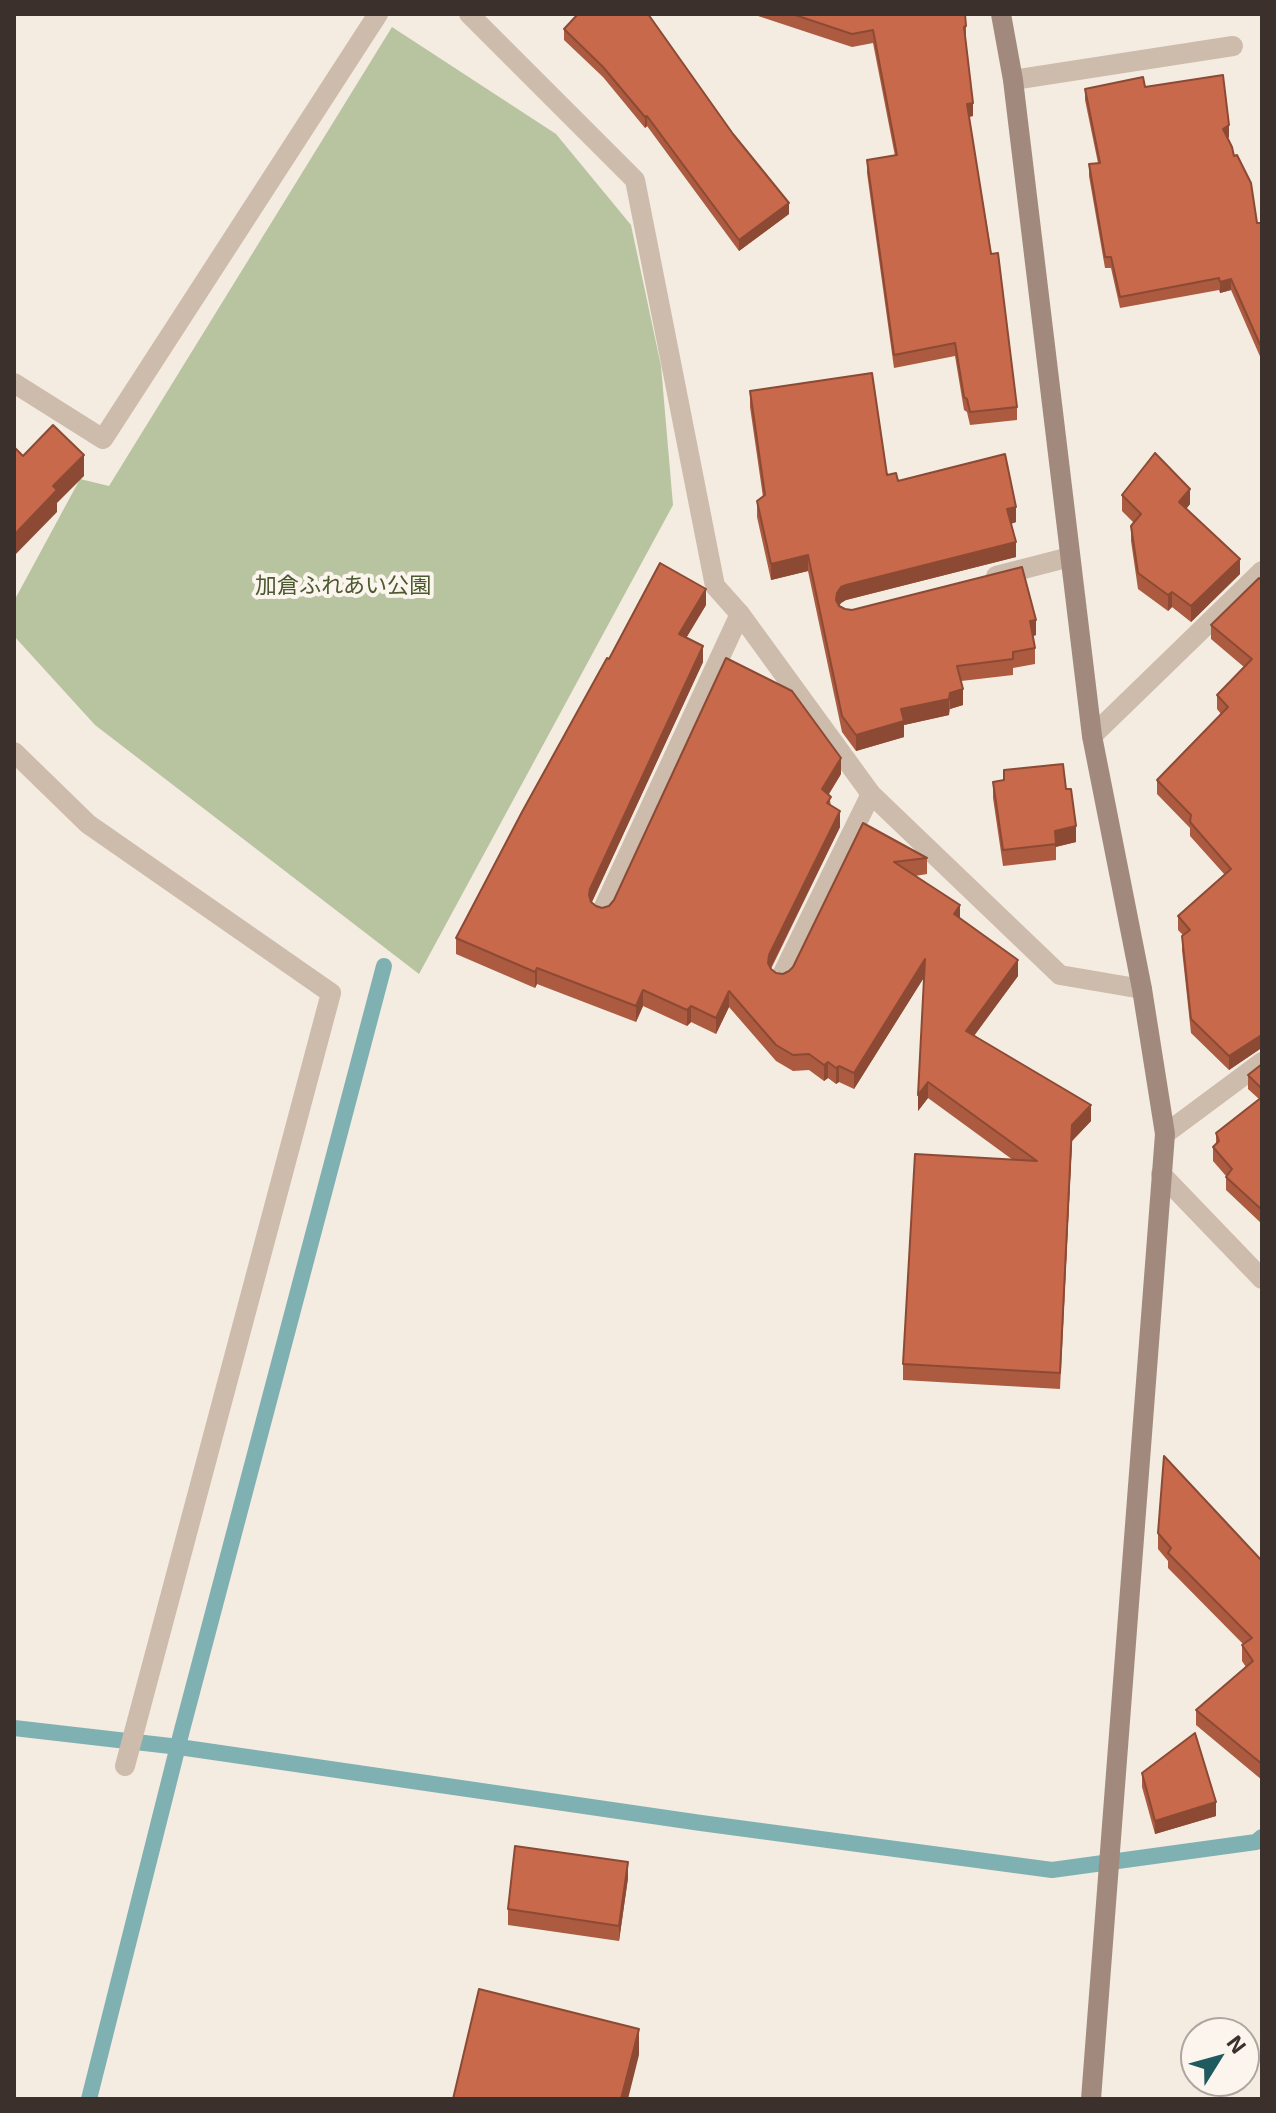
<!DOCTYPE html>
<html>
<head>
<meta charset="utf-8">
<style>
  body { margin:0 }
  #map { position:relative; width:1276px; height:2113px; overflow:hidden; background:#f4ebe1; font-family:"Exo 2",sans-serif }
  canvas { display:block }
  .frame { position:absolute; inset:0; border:16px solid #3b302b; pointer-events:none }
  .north { position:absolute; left:1180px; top:2017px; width:80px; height:80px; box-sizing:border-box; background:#fbf5ee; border:2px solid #aea6a0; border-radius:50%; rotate:53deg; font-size:22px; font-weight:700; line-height:32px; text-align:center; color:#3b302b }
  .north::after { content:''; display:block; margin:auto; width:28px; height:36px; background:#1f5a5e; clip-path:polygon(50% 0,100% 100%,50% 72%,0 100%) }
</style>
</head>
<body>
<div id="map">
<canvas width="1276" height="2113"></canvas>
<div class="frame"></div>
<div class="north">N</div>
</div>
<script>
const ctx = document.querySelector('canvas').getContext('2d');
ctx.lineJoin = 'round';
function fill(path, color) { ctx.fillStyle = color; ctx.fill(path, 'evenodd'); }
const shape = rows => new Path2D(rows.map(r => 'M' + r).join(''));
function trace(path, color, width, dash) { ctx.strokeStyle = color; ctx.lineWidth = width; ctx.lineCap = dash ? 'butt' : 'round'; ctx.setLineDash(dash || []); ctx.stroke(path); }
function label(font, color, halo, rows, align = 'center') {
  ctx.font = font + ' "Exo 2","Noto Sans JP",sans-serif'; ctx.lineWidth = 8; ctx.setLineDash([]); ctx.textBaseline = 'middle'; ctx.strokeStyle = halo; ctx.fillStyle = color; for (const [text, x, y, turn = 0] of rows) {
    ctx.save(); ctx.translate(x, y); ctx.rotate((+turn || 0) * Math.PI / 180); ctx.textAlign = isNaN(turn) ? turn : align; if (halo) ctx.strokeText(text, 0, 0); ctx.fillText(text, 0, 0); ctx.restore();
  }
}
fill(shape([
  [392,27,556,134,631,225,661,366,673,505,419,974,95,725,14,636,14,601,80,479,109,486]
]), '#b8c4a0');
trace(shape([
  [14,1728,179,1747,701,1823,1052,1870,1256,1842,1262,1837],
  [89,2099,182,1730,384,966]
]), '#7fb0b2', 16);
trace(shape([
  [1013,80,1233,46],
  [996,576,1070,557],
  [602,911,740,614],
  [781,977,871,794]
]), '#cdbbac', 20);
trace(shape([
  [469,14,635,180,715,586,740,614,871,794,1060,975,1142,989],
  [14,383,103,439,378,14],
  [1092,736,1262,571],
  [14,752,88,824,331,993,125,1766],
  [1165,1134,1262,1062],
  [1161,1174,1262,1279]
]), '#cdbbac', 20);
trace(shape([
  [1001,14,1013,80,1092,736,1142,989,1165,1134,1091,2099]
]), '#a18a7d', 20);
fill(shape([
  [752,14,965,14,966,26,966,39,965,39,973,116,969,117,1017,407,1017,420,970,425,967,412,964,410,955,356,894,368,867,173,867,160,895,156,873,43,852,47],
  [564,29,789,214,739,251,647,126,645,128,603,77,564,40],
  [1145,87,1229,137,1228,138,1257,223,1262,223,1262,361,1231,290,1220,293,1219,290,1120,308,1111,268,1105,268,1089,176,1089,164,1098,163,1085,100,1085,89],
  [750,391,898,481,1016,522,1011,524,1016,557,846,600,841,603,839,606,845,609,1036,635,1033,636,1035,648,1035,664,1013,668,1013,675,961,681,963,705,950,709,949,715,904,725,904,737,856,751,842,732,808,571,771,580,757,517,757,501,763,497,750,407],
  [1122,495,1190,504,1186,509,1240,574,1191,622,1172,607,1168,611,1138,589,1131,541,1131,526,1134,523,1122,511],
  [1262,581,1262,1049,1260,1049,1229,1070,1191,1033,1182,950,1183,935,1178,930,1178,916,1225,875,1190,836,1190,828,1157,794,1157,780,1221,714,1217,709,1217,695,1244,667,1211,639,1211,625],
  [706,605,686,638,703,662,592,902,596,906,602,908,609,906,841,774,829,794,831,806,840,827,771,969,776,973,783,974,789,971,793,967,863,823,927,858,927,874,915,876,1018,976,974,1035,1091,1121,1072,1141,1060,1389,903,1380,903,1364,1013,1160,928,1098,918,1111,924,977,854,1089,839,1082,836,1084,828,1078,824,1081,809,1070,793,1071,776,1061,729,1007,716,1034,691,1022,687,1026,643,1006,636,1022,537,984,535,988,456,954,456,938,609,659],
  [993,782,1066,789,1076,842,1056,847,1056,860,1003,866,993,798],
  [1262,1064,1262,1224,1226,1190,1226,1176,1213,1161,1213,1147,1216,1144,1216,1133,1259,1099,1248,1089,1248,1075],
  [1158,1533,1262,1561,1262,1780,1196,1725,1196,1710,1246,1667,1242,1661,1242,1645,1243,1644,1168,1568,1168,1561,1158,1549],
  [1142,1773,1216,1816,1155,1834,1142,1787],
  [628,1878,619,1941,508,1925,508,1909]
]), '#ac5a40');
fill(shape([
  [973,103,973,116,967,117,967,104],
  [647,116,647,126,645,128,645,117],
  [1229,125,1229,137,1223,141,1223,129],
  [789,203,789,214,739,251,739,240],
  [1231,279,1231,290,1220,293,1220,282],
  [84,455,84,476,57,503,57,512,14,556,14,535,53,486],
  [1190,489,1190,504,1179,518,1179,502],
  [1016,507,1016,522,1007,525,1007,509],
  [1016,542,1016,557,846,600,841,603,837,609,837,593,841,587,846,585],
  [808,555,808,571,771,580,771,564],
  [1240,559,1240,574,1191,622,1191,606],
  [706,589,706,605,679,650,679,634],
  [1172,592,1172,607,1168,611,1168,595],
  [1036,620,1036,635,1030,637,1030,621],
  [703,646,703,662,590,906,589,895,590,889],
  [963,689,963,705,950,709,950,693],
  [949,699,949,715,904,725,904,737,856,751,856,735,901,709],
  [841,758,841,774,822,805,822,789],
  [840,811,840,827,769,971,768,963,769,955],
  [1076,826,1076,842,1055,847,1055,831],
  [960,905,960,921,954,914],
  [925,959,925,976,854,1089,854,1073],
  [1018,960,1018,976,966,1047,966,1031],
  [537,968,537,984,535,988,535,972],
  [643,990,643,1006,636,1022,636,1006],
  [729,991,729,1007,716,1034,716,1018],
  [691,1006,691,1022,687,1026,687,1010],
  [1260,1036,1260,1049,1229,1070,1229,1056],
  [828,1062,828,1078,824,1081,824,1065],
  [839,1066,839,1082,836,1084,836,1068],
  [928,1082,928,1098,918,1111,918,1095],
  [1091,1105,1091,1121,1072,1141,1060,1389,1072,1125],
  [1216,1802,1216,1816,1155,1834,1155,1821],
  [628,1862,628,1878,619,1941,619,1926],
  [639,2029,639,2055,628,2099,621,2099]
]), '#8c4a34');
const building = shape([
  [578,14,648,14,733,134,789,203,739,240,647,116,645,117,603,67,564,29,578,14],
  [792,14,965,14,966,26,964,27,973,103,967,104,991,254,998,253,1017,407,970,412,967,399,964,397,955,343,894,355,867,160,897,155,873,30,852,34,792,14],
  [1223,75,1229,125,1223,129,1232,147,1234,156,1237,155,1251,183,1257,223,1262,223,1262,349,1231,279,1220,282,1219,278,1120,297,1111,257,1105,257,1089,164,1100,163,1085,89,1143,77,1145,87,1223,75],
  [872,373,887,475,896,473,898,481,1005,454,1016,507,1007,509,1016,542,846,585,841,587,837,593,836,600,839,606,845,609,852,610,1022,567,1036,620,1030,621,1035,648,1013,652,1013,659,957,666,963,689,950,693,949,699,901,709,904,721,856,735,842,716,808,555,771,564,757,501,765,495,750,391,872,373],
  [53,425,84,455,53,486,57,490,14,535,14,447,23,456,53,425],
  [1155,453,1190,489,1179,502,1240,559,1191,606,1172,592,1168,595,1138,573,1131,526,1141,514,1122,495,1155,453],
  [660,563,706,589,679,634,703,646,590,889,589,895,591,902,596,906,602,908,609,906,614,900,726,658,792,691,841,758,822,789,831,797,827,803,840,811,769,955,768,963,771,969,776,973,783,974,789,971,793,967,863,823,927,858,894,862,960,905,954,914,1018,960,966,1031,1091,1105,1072,1125,1060,1373,903,1364,915,1154,1037,1161,928,1082,918,1095,925,959,854,1073,839,1066,836,1068,828,1062,824,1065,809,1054,793,1055,776,1045,729,991,716,1018,691,1006,687,1010,643,990,636,1006,537,968,535,972,456,938,522,812,607,658,609,659,660,563],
  [1259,578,1262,581,1262,1036,1260,1036,1229,1056,1191,1019,1182,936,1190,930,1178,916,1231,869,1190,822,1191,815,1157,780,1228,707,1217,695,1252,659,1211,625,1259,578],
  [1063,764,1066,789,1071,789,1076,826,1055,831,1056,844,1003,850,993,782,1004,780,1004,770,1063,764],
  [1262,1064,1262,1089,1248,1075,1262,1064],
  [1262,1097,1262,1210,1226,1177,1232,1169,1213,1147,1219,1141,1216,1133,1262,1097],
  [1164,1456,1262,1561,1262,1764,1196,1710,1253,1661,1242,1645,1252,1638,1168,1553,1171,1548,1158,1533,1164,1456],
  [1195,1733,1216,1802,1155,1821,1142,1773,1195,1733],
  [515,1846,628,1862,619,1926,508,1909,515,1846],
  [479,1989,639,2029,621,2099,453,2099,479,1989]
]);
fill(building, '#c8694b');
trace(building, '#8c4a34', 2);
label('22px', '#4a5a2e', '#fbf5ee', [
  ["加倉ふれあい公園",343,586]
]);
</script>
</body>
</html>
